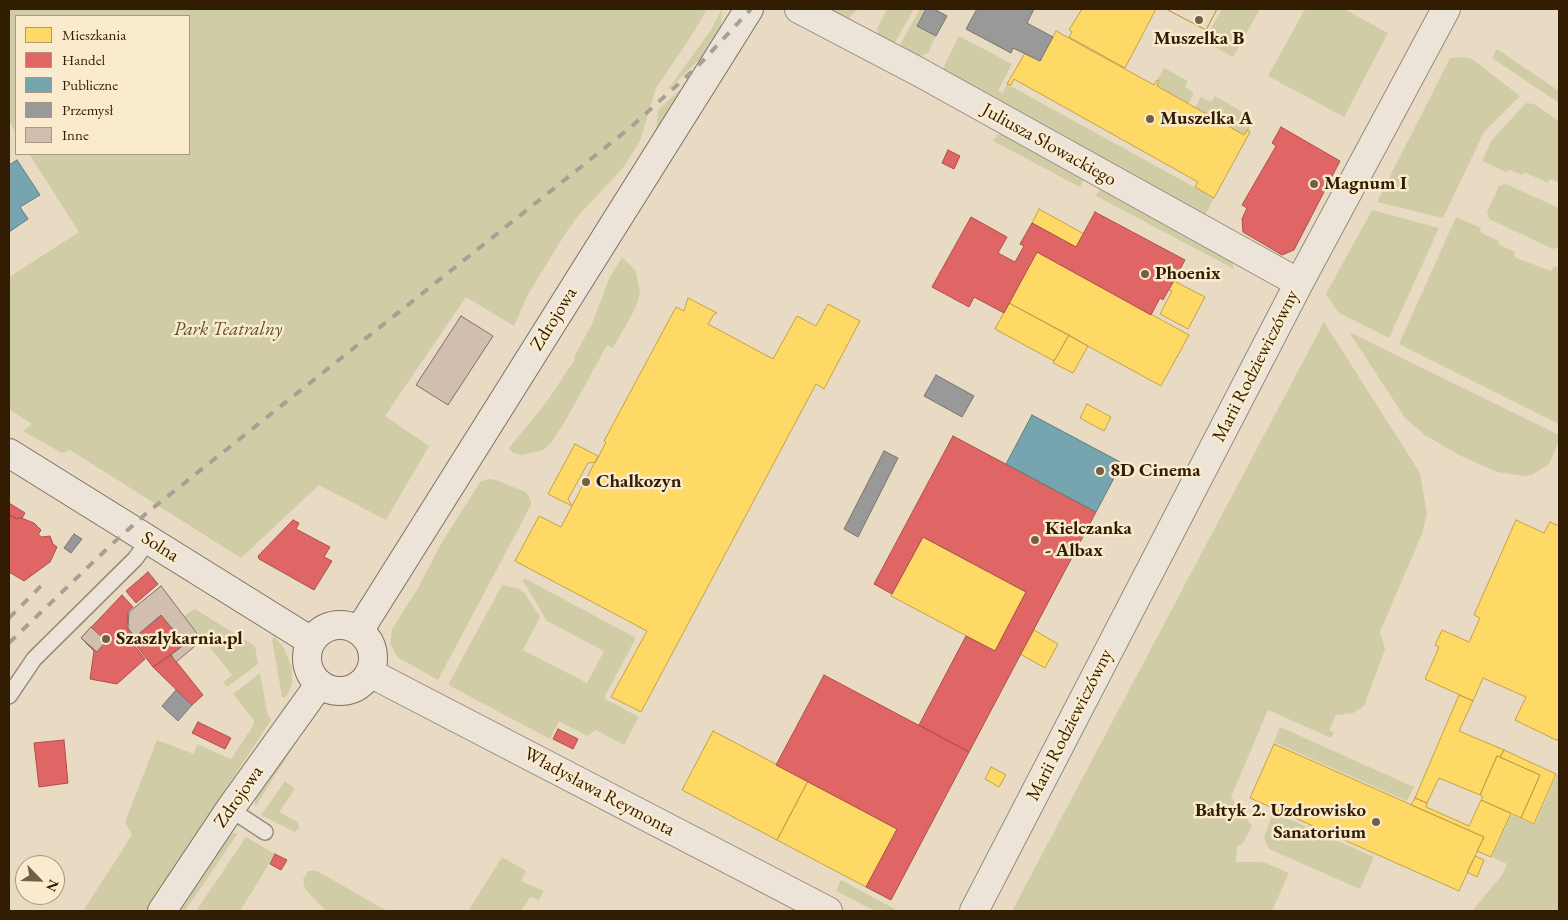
<!DOCTYPE html>
<html>
<head>
<meta charset="utf-8">
<style>
  body { margin:0 }
  #map { position:relative; width:1568px; height:920px; overflow:hidden; background:#e9dbc3; font-family:"EB Garamond",serif }
  canvas { display:block }
  .frame { position:absolute; inset:0; border:10px solid #321d02; pointer-events:none }
  .legend { position:absolute; left:15px; top:15px; width:175px; height:140px; box-sizing:border-box; background:#faeace; border:1px solid #aa987c; margin:0; padding:6px 9px; list-style:none; font-size:15px; color:#321d02 }
  .legend li { display:flex; align-items:center; gap:10px; height:25px }
  .legend b { width:25px; border:1px solid #aa987c }
  .north { position:absolute; left:15px; top:855px; width:50px; height:50px; box-sizing:border-box; background:#faeace; border:1px solid #aa987c; border-radius:50%; rotate:114deg; font-size:14px; font-weight:700; line-height:20px; text-align:center; color:#321d02 }
  .north::after { content:''; display:block; margin:auto; width:18px; height:22px; background:#726046; clip-path:polygon(50% 0,100% 100%,50% 72%,0 100%) }
</style>
</head>
<body>
<div id="map">
<canvas width="1568" height="920"></canvas>
<div class="frame"></div>
<ul class="legend">
<li><b style="height:14px;background:#ffd966"></b>Mieszkania</li>
<li><b style="height:14px;background:#e06666"></b>Handel</li>
<li><b style="height:14px;background:#76a5af"></b>Publiczne</li>
<li><b style="height:14px;background:#999"></b>Przemysł</li>
<li><b style="height:14px;background:#d1beaf"></b>Inne</li>
</ul>
<div class="north">N</div>
</div>
<script>
const ctx = document.querySelector('canvas').getContext('2d');
ctx.lineJoin = 'round';
function fill(path, color) { ctx.fillStyle = color; ctx.fill(path, 'evenodd'); }
const shape = rows => new Path2D(rows.map(r => 'M' + r).join(''));
function trace(path, color, width, dash) { ctx.strokeStyle = color; ctx.lineWidth = width; ctx.lineCap = dash ? 'butt' : 'round'; ctx.setLineDash(dash || []); ctx.stroke(path); }
function label(font, color, halo, rows, align = 'center') {
  ctx.font = font + ' "EB Garamond",serif'; ctx.lineWidth = 5; ctx.setLineDash([]); ctx.textBaseline = 'middle'; ctx.strokeStyle = halo; ctx.fillStyle = color; for (const [text, x, y, turn = 0] of rows) {
    ctx.save(); ctx.translate(x, y); ctx.rotate((+turn || 0) * Math.PI / 180); ctx.textAlign = isNaN(turn) ? turn : align; if (halo) ctx.strokeText(text, 0, 0); ctx.fillText(text, 0, 0); ctx.restore();
  }
}
fill(shape([
  [9,9,707,9,692,35,656,88,640,141,623,168,578,216,565,234,527,296,514,326,466,297,385,416,429,446,386,520,319,485,241,558,70,450,62,453,23,431,32,424,9,409,9,277,79,232,29,154,189,154,189,16,16,16,16,133,9,121],
  [722,9,721,26,707,52,666,92,711,30],
  [825,9,858,9,848,19],
  [887,9,914,9,893,46,878,35,877,29],
  [920,9,926,9,917,25,936,36,928,53,915,58,898,48],
  [1222,9,1260,9,1233,57,1204,41],
  [1305,9,1344,9,1388,33,1344,117,1268,76],
  [959,36,1012,64,998,91,1003,93,1007,84,1214,198,1204,217,941,72],
  [1497,49,1559,91,1559,103,1492,58],
  [1463,57,1472,59,1520,96,1484,132,1443,218,1377,202,1450,58],
  [1164,68,1188,81,1185,87,1194,93,1188,104,1157,86,1159,81,1157,80],
  [687,83,656,132,658,110],
  [1215,96,1247,115,1250,122,1250,129,1244,135,1195,108,1201,97,1211,102],
  [1526,103,1534,104,1559,121,1559,183,1550,179,1548,183,1524,172,1522,175,1510,170,1506,172,1482,161,1492,140],
  [1001,134,1084,179,1080,187,993,141,997,135],
  [1506,184,1559,208,1559,247,1553,249,1489,219,1487,212,1499,186],
  [1100,188,1232,260,1234,269,1096,196],
  [1372,210,1439,228,1389,338,1339,313,1326,294],
  [1456,217,1481,228,1480,232,1499,241,1498,244,1515,252,1514,257,1551,271,1554,266,1559,268,1559,424,1399,344],
  [622,257,636,271,640,294,635,309,613,348,607,345,567,418,551,443,543,450,522,455,513,453,509,448,548,400,575,359,574,357,592,324,609,279],
  [1324,322,1420,473,1427,514,1422,534,1380,632,1385,649,1364,706,1353,713,1336,715,1329,730,1334,733,1331,738,1268,710,1231,797,1252,826,1243,843,1237,847,1236,862,1263,862,1289,873,1272,911,1012,911],
  [1349,332,1559,435,1559,441,1549,464,1532,475,1523,476,1497,472,1459,455,1425,435,1405,418],
  [488,479,496,480,526,492,531,501,531,505,438,680,397,657,390,643,392,629,418,588,441,544,480,482],
  [524,578,636,638,604,698,639,717,624,745,596,730,587,736,559,721,550,739,450,686,449,683,502,585,516,588,524,592,540,617,523,650,587,683,604,651,547,621,523,581],
  [195,609,255,646,258,664,227,687,223,682,232,675,184,616],
  [274,636,284,648,292,668,292,685,285,698,282,697,272,640],
  [260,673,268,716,271,720,146,911,83,911,132,835,125,822,157,740,194,754,197,744,231,759,253,726,254,720,233,694],
  [1280,727,1414,787,1407,801,1274,742],
  [295,744,255,807,255,797],
  [1557,775,1559,776,1559,911,1472,911,1502,875,1507,864,1492,857,1511,815,1535,825],
  [285,781,295,789,279,812,298,822,299,828,295,832,261,815],
  [1273,812,1374,857,1360,889,1269,849,1264,838],
  [234,833,238,833,185,911,177,911,227,837],
  [246,837,275,854,240,911,196,911],
  [502,857,526,871,521,881,544,891,539,900,530,897,521,911,468,911],
  [308,871,317,871,387,911,326,911,305,889,303,879],
  [841,880,895,909,894,911,875,911,836,891]
]), '#d0cda6');
const homes = shape([
  [1082,9,1156,9,1125,68,1069,37,1072,32,1069,30,1082,9],
  [1166,9,1217,9,1206,30,1166,9],
  [1166,9,1217,9,1206,30,1166,9],
  [1056,31,1154,85,1157,80,1159,81,1157,86,1244,135,1247,130,1250,132,1214,198,1195,187,1198,182,1014,79,1011,85,1007,84,1025,53,1040,61,1056,31],
  [1039,209,1084,234,1076,247,1032,223,1039,209],
  [1037,252,1189,335,1161,386,1009,303,1037,252],
  [1174,281,1205,297,1188,329,1160,314,1172,291,1169,290,1174,281],
  [688,298,717,313,714,314,708,324,773,359,797,316,816,326,828,304,860,321,824,389,816,384,641,712,611,697,647,631,515,561,539,516,561,527,572,506,568,499,588,463,596,462,606,442,604,441,676,307,684,311,688,298],
  [1009,303,1069,335,1054,361,995,329,1009,303],
  [1069,335,1088,346,1073,373,1053,363,1069,335],
  [1087,404,1111,417,1104,431,1080,418,1087,404],
  [575,444,598,456,572,506,548,494,575,444],
  [1516,520,1544,533,1550,522,1559,526,1559,739,1556,740,1515,720,1526,697,1483,678,1473,701,1425,679,1439,647,1435,645,1442,630,1469,642,1480,618,1474,615,1516,520],
  [923,537,1026,592,995,651,891,596,923,537],
  [1034,630,1058,644,1045,668,1020,654,1034,630],
  [1459,695,1473,701,1459,731,1504,750,1500,757,1497,756,1480,795,1439,778,1427,803,1415,798,1459,695],
  [713,731,808,781,777,840,682,790,713,731],
  [1274,744,1484,837,1459,891,1250,798,1274,744],
  [1504,750,1556,774,1534,824,1521,818,1540,775,1500,757,1504,750],
  [1497,756,1540,775,1521,818,1481,800,1483,797,1480,795,1497,756],
  [991,767,1006,775,999,787,985,779,991,767],
  [808,781,897,829,866,887,777,840,808,781],
  [1415,798,1427,803,1426,807,1469,826,1481,800,1511,813,1491,857,1477,851,1484,837,1411,805,1415,798],
  [1475,856,1484,860,1477,877,1467,872,1475,856]
]);
fill(homes, '#ffd966');
trace(homes, '#c2a148', 1);
const shops = shape([
  [1281,127,1340,161,1294,250,1282,255,1243,232,1242,219,1247,208,1242,205,1276,146,1272,143,1281,127],
  [948,150,960,156,954,169,942,163,948,150],
  [1095,212,1185,260,1163,300,1160,298,1151,315,1037,252,1004,313,974,297,969,307,932,287,971,217,1007,237,998,253,1015,262,1024,246,1020,244,1032,223,1076,247,1095,212],
  [953,436,1096,512,969,752,919,725,966,636,995,651,1026,592,923,537,892,594,874,584,953,436],
  [9,503,25,513,22,518,17,519,9,515,9,503],
  [9,515,17,519,19,517,34,523,41,530,38,535,42,537,50,536,53,544,57,547,50,562,24,581,9,572,9,515],
  [293,520,299,523,296,529,330,547,324,557,332,561,314,590,259,559,258,556,293,520],
  [148,572,158,584,136,603,126,591,148,572],
  [122,595,133,607,128,611,127,628,134,636,130,640,145,659,117,684,90,679,94,651,81,638,122,595],
  [161,615,185,644,153,667,132,640,161,615],
  [171,655,203,695,192,705,153,667,171,655],
  [824,675,969,752,891,900,866,887,897,829,776,765,824,675],
  [198,722,231,738,225,749,192,733,198,722],
  [558,729,578,739,573,749,553,739,558,729],
  [64,740,68,783,39,787,34,743,64,740],
  [275,854,287,860,281,870,270,864,275,854]
]);
fill(shops, '#e06666');
trace(shops, '#ac5048', 1);
const public = shape([
  [17,160,40,195,20,207,28,219,9,232,9,165,17,160],
  [1032,415,1122,463,1096,512,1006,464,1032,415]
]);
fill(public, '#76a5af');
trace(public, '#627c7b', 1);
const industry = shape([
  [926,9,934,9,947,16,936,36,917,26,926,9],
  [977,9,1034,9,1027,23,1053,37,1040,61,1013,48,1011,53,966,29,977,9],
  [936,375,974,396,962,417,924,396,936,375],
  [884,451,898,458,858,537,844,529,884,451],
  [74,534,82,539,71,553,64,548,74,534],
  [176,690,192,705,178,721,162,706,176,690]
]);
fill(industry, '#999');
trace(industry, '#7a746c', 1);
const building = shape([
  [461,316,493,336,448,405,416,385,461,316],
  [161,586,202,640,176,662,171,655,185,644,161,615,135,637,128,628,129,612,161,586],
  [91,627,106,641,97,652,81,638,91,627]
]);
fill(building, '#d1beaf');
trace(building, '#7c7162', 1);
const lane = shape([
  [9,696,34,659,135,559,149,540],
  [230,809,265,832]
]);
const street = shape([
  [799,9,919,72,1299,283],
  [370,673,828,911],
  [974,911,1299,283,1446,9]
]);
const secondary = shape([
  [9,453,311,641],
  '307 658a33 33 0 1 1 66 0a33 33 0 1 1-66 0Z',
  [359,631,749,9],
  [162,911,230,809,319,685]
]);
trace(lane, '#968c7b', 18);
trace(street, '#968c7b', 30);
trace(secondary, '#7c7162', 30);
trace(lane, '#ece4d8', 15);
trace(street, '#ece4d8', 28);
trace(secondary, '#ece4d8', 28);
trace(shape([
  [9,618,41,586],
  [9,643,112,544,148,512,631,127,698,66,751,9]
]), '#a7a093', 4, [9, 9]);
for (const [x, y, r, color] of [
  [1199,20,5,"#726046"],
  [1150,119,5,"#726046"],
  [1314,184,5,"#726046"],
  [1145,274,5,"#726046"],
  [1100,471,5,"#726046"],
  [586,482,5,"#726046"],
  [1035,540,5,"#726046"],
  [106,639,5,"#726046"],
  [1376,822,5,"#726046"]
]) { const dot = new Path2D(); dot.arc(x, y, r, 0, 2 * Math.PI); ctx.fillStyle = color; ctx.fill(dot); trace(dot, '#faeace', 2); }
label('bold 19px', '#321d02', '#faeace', [
  ["Muszelka B",1199,39,"center"],
  ["Muszelka A",1160,119],
  ["Magnum I",1324,184],
  ["Phoenix",1155,274],
  ["8D Cinema",1110,471],
  ["Chalkozyn",596,482],
  ["Kielczanka",1045,529],
  ["- Albax",1045,551],
  ["Szaszlykarnia.pl",116,639],
  ["Bałtyk 2. Uzdrowisko",1366,811,"right"],
  ["Sanatorium",1366,833,"right"]
], 'left');
label('19px', '#321d02', '#faeace', [
  ["Juliusza Słowackiego",1049,145,29],
  ["Zdrojowa",554,319,-58],
  ["Marii Rodziewiczówny",1256,366,-63],
  ["Solna",160,547,32],
  ["Marii Rodziewiczówny",1070,725,-63],
  ["Władysława Reymonta",599,792,28],
  ["Zdrojowa",239,797,-55]
]);
label('italic 19px', '#5b4f2c', '#faeace', [
  ["Park Teatralny",228,330]
]);
</script>
</body>
</html>
